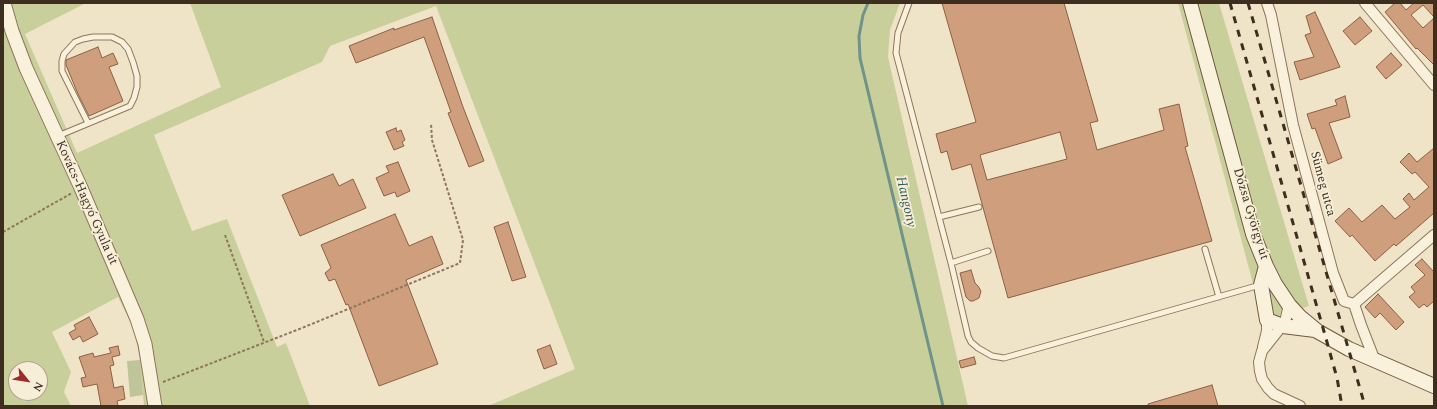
<!DOCTYPE html>
<html>
<head>
<meta charset="utf-8">
<style>
  body { margin:0 }
  #map { position:relative; width:1437px; height:409px; overflow:hidden; background:#f0e4c8; font-family:Spectral,serif }
  canvas { display:block }
  .frame { position:absolute; inset:0; border:4px solid #3d2e20; pointer-events:none }
  .north { position:absolute; left:8px; top:361px; width:40px; height:40px; box-sizing:border-box; background:#f7eed8; border:1px solid #ada18e; border-radius:50%; rotate:120deg; font-size:11px; font-weight:700; line-height:16px; text-align:center; color:#3d2e20 }
  .north::after { content:''; display:block; margin:auto; width:14px; height:18px; background:#9e2a2b; clip-path:polygon(50% 0,100% 100%,50% 72%,0 100%) }
</style>
</head>
<body>
<div id="map">
<canvas width="1437" height="409"></canvas>
<div class="frame"></div>
<div class="north">N</div>
</div>
<script>
const ctx = document.querySelector('canvas').getContext('2d');
ctx.lineJoin = 'round';
function fill(path, color) { ctx.fillStyle = color; ctx.fill(path, 'evenodd'); }
const shape = rows => new Path2D(rows.map(r => 'M' + r).join(''));
function trace(path, color, width, dash) { ctx.strokeStyle = color; ctx.lineWidth = width; ctx.lineCap = dash ? 'butt' : 'round'; ctx.setLineDash(dash || []); ctx.stroke(path); }
function label(font, color, halo, rows, align = 'center') {
  ctx.font = font + ' Spectral,serif'; ctx.lineWidth = 3.5; ctx.setLineDash([]); ctx.textBaseline = 'middle'; ctx.strokeStyle = halo; ctx.fillStyle = color; for (const [text, x, y, turn = 0] of rows) {
    ctx.save(); ctx.translate(x, y); ctx.rotate((+turn || 0) * Math.PI / 180); ctx.textAlign = isNaN(turn) ? turn : align; if (halo) ctx.strokeText(text, 0, 0); ctx.fillText(text, 0, 0); ctx.restore();
  }
}
fill(shape([
  [3,3,86,3,25,34,77,153,221,87,190,3,900,3,890,30,888,57,968,406,488,406,575,369,436,6,330,46,322,62,154,135,192,231,227,219,277,347,286,343,310,406,144,406,140,360,134,329,118,297,52,332,71,372,64,392,71,406,3,406],
  [16,369,40,369,40,393,16,393],
  [1178,3,1219,3,1309,306,1263,321]
]), '#c9cf9b');
fill(shape([
  [140,360,143,395,130,397,127,361]
]), '#bfc49a');
trace(shape([
  [868,3,863,15,859,36,860,58,943,406]
]), '#6f938a', 3);
const building = shape([
  [942,3,1064,3,1098,121,1090,123,1097,150,1164,130,1159,109,1179,104,1188,146,1185,147,1212,241,1008,298,971,164,952,170,947,151,941,153,936,134,976,122,942,3],
  [1060,132,1067,159,987,180,980,155,1060,132],
  [1395,3,1400,3,1406,10,1414,3,1434,3,1434,17,1423,5,1411,15,1423,28,1434,18,1434,65,1417,48,1416,49,1385,12,1395,3],
  [1315,12,1340,67,1300,80,1294,62,1314,57,1305,35,1311,33,1306,16,1315,12],
  [432,17,463,107,484,161,469,167,448,113,451,112,424,37,356,63,349,46,394,28,394,30,432,17],
  [1360,17,1372,31,1355,45,1343,31,1360,17],
  [98,47,102,58,113,53,118,64,109,67,123,101,89,116,78,94,66,65,66,60,98,47],
  [1391,53,1402,65,1386,79,1376,67,1391,53],
  [1345,96,1350,117,1329,123,1342,158,1328,164,1315,128,1312,129,1307,114,1337,105,1335,100,1345,96],
  [396,128,397,132,401,130,405,140,402,142,404,146,394,150,386,132,396,128],
  [1434,148,1434,213,1396,246,1394,244,1375,261,1352,235,1350,237,1335,221,1349,208,1362,222,1382,205,1395,219,1410,207,1403,199,1409,193,1414,200,1429,187,1415,172,1412,174,1400,162,1409,153,1417,162,1434,148],
  [398,162,410,191,397,197,395,192,384,196,376,178,389,172,386,166,398,162],
  [333,174,339,186,353,179,366,208,300,236,282,195,333,174],
  [395,214,409,246,432,236,443,264,406,280,438,364,379,386,348,304,346,305,335,279,329,281,325,273,331,268,321,245,395,214],
  [508,222,526,277,512,281,494,227,508,222],
  [1422,259,1434,272,1434,301,1427,307,1424,304,1419,308,1409,297,1415,292,1411,287,1425,275,1415,265,1422,259],
  [971,270,975,283,978,286,981,291,979,298,973,301,970,301,966,297,960,273,971,270],
  [1378,294,1404,322,1396,330,1380,313,1375,318,1365,307,1378,294],
  [89,317,98,334,83,342,80,336,73,340,69,333,76,329,74,325,89,317],
  [550,345,557,364,544,369,537,350,550,345],
  [118,346,120,355,112,357,114,365,110,366,114,388,123,386,125,399,117,401,118,406,101,406,97,384,83,387,81,378,86,377,79,357,93,353,94,357,111,353,109,348,118,346],
  [974,357,976,364,961,368,959,361,974,357],
  [1212,385,1218,406,1148,406,1148,404,1212,385]
]);
fill(building, '#cf9f7d');
trace(building, '#8d5f41', 1);
const service = shape([
  [909,3,898,33,896,53,951,263,968,336,971,342,978,348,992,356,1004,358,1260,285],
  [58,136,130,106,134,98,137,87,137,76,133,62,128,49,122,42,112,37,93,37,83,39,75,42,64,54,62,61,62,71,88,123],
  [939,217,979,207],
  [1205,249,1219,297],
  [951,263,988,251]
]);
const minor = shape([
  [1267,3,1271,15,1293,125,1333,273,1344,301,1354,304,1361,325,1375,361],
  [1365,3,1434,85],
  [1354,304,1434,235],
  [1289,305,1285,322,1262,351,1259,362,1260,371,1262,379,1268,388,1274,394,1300,406],
  [1263,347,1267,331,1267,320]
]);
const tertiary = shape([
  [4,3,12,31,26,68,81,188,137,319,145,344,155,406]
]);
const secondary = shape([
  [1190,3,1253,234,1266,266,1275,284,1289,305,1300,317,1317,331,1349,349,1434,386],
  [1266,266,1261,285,1267,320,1283,326,1315,330]
]);
trace(service, '#8d765c', 7);
trace(minor, '#8d765c', 12);
trace(tertiary, '#8d765c', 15);
trace(secondary, '#6f573f', 16);
trace(shape([
  [3,232,72,193],
  [225,235,264,342],
  [163,382,302,328,460,263,463,240,432,140,431,123]
]), '#8d765c', 2, [3, 2]);
trace(service, '#faf1dc', 5);
trace(minor, '#faf1dc', 10);
trace(tertiary, '#faf1dc', 13);
trace(secondary, '#faf1dc', 14);
trace(shape([
  [1230,3,1325,335,1337,378,1342,406],
  [1248,3,1365,406]
]), '#3d2e20', 3, [7, 7]);
label('13px', '#3d2e20', '#f7eed8', [
  ["Sümeg utca",1322,184,75],
  ["Kovács-Hagyó Gyula út",86,203,66],
  ["Dózsa György út",1250,214,73]
]);
label('italic 14px', '#2f5d5a', '#f7eed8', [
  ["Hangony",905,202,77]
]);
</script>
</body>
</html>
